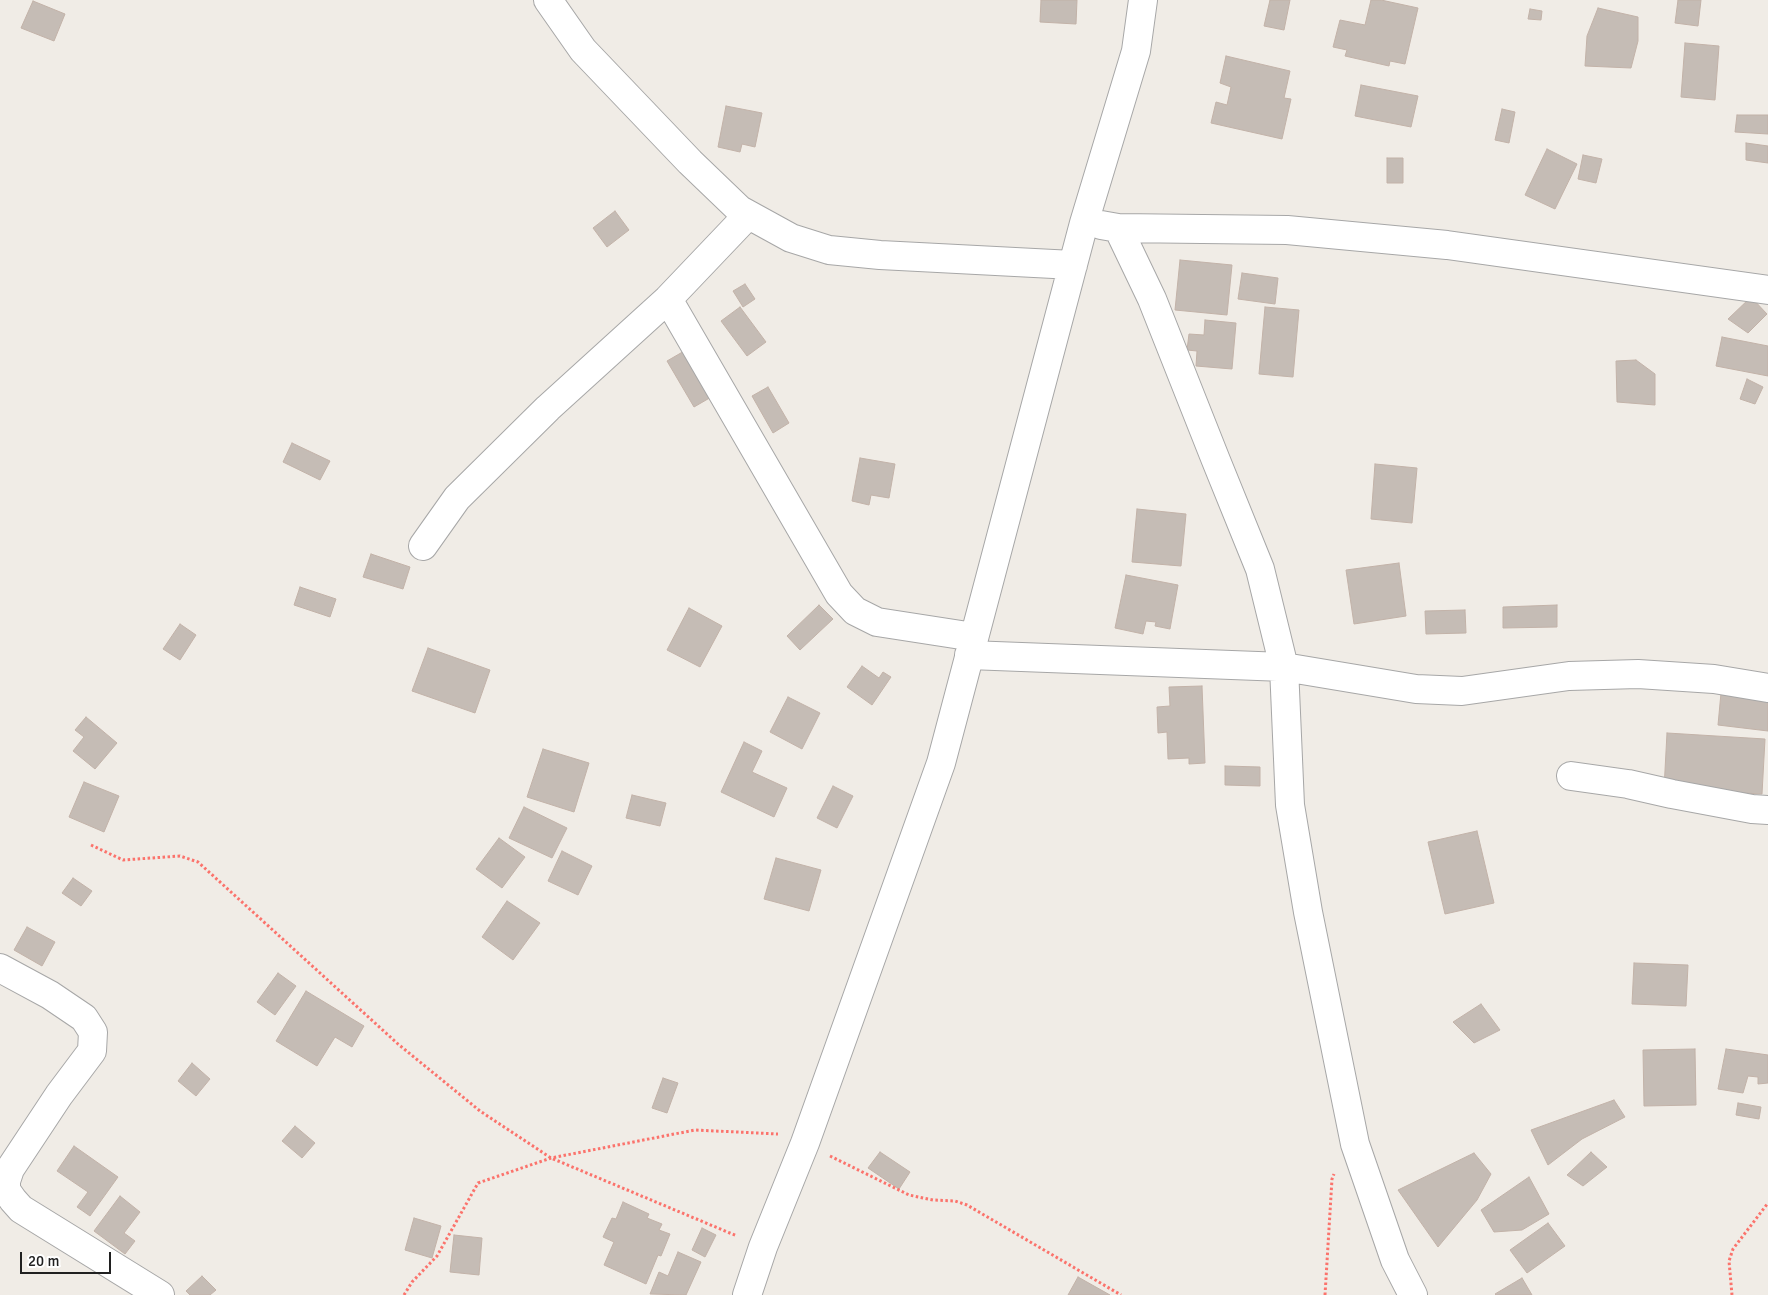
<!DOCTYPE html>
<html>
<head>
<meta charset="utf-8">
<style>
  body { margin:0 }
  #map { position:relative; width:1768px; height:1295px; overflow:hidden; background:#f0ece6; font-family:Signika,sans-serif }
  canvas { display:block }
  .scale { position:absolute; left:20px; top:1252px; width:91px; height:22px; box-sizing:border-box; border:2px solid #202020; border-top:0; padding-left:6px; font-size:15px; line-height:18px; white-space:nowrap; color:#202020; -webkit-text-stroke:4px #fff; paint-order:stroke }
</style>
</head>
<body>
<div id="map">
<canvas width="1768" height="1295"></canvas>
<div class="scale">20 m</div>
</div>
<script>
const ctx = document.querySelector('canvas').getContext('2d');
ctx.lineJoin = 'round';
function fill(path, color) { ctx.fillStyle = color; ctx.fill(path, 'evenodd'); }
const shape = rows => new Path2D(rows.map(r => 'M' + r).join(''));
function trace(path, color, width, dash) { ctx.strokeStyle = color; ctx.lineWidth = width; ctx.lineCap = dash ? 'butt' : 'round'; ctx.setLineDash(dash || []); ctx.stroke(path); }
const building = shape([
  [1041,0,1077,0,1076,24,1040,22,1041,0],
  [1270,0,1290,0,1284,30,1264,26,1270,0],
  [1371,0,1381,0,1418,8,1405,64,1390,61,1389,66,1345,56,1347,50,1333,47,1340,20,1365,25,1371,0],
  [1678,0,1701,0,1698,26,1675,23,1678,0],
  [33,1,65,14,54,41,21,28,33,1],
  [1598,8,1638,17,1638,41,1631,68,1585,66,1587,36,1598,8],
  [1530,9,1542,11,1541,20,1528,19,1530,9],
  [1685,43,1719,46,1715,100,1681,97,1685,43],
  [1226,56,1290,71,1284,98,1291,99,1282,139,1211,123,1216,102,1227,105,1231,87,1220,83,1226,56],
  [1361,85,1418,96,1411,127,1355,116,1361,85],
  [726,106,762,113,755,147,742,144,740,152,718,147,726,106],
  [1502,109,1515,112,1509,143,1495,140,1502,109],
  [1737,115,1768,115,1768,134,1735,132,1737,115],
  [1746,143,1768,146,1768,163,1746,160,1746,143],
  [1547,149,1577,164,1555,209,1525,195,1547,149],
  [1583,155,1602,159,1596,183,1578,179,1583,155],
  [1387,158,1403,158,1403,183,1387,183,1387,158],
  [615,211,629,230,607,247,593,228,615,211],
  [1180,260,1232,265,1227,315,1175,310,1180,260],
  [1242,273,1278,278,1275,304,1238,299,1242,273],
  [745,284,755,299,743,307,733,291,745,284],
  [1751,297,1767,314,1748,333,1728,319,1751,297],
  [740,307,766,342,747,356,721,321,740,307],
  [1265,307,1299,310,1293,377,1259,374,1265,307],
  [1205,320,1236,323,1232,369,1196,366,1197,351,1187,350,1189,334,1204,335,1205,320],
  [1722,337,1768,346,1768,376,1716,366,1722,337],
  [686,350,713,396,694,407,667,361,686,350],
  [1636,360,1655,374,1655,405,1617,402,1616,361,1636,360],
  [1747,379,1763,387,1755,404,1740,399,1747,379],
  [768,387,789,423,773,433,752,396,768,387],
  [292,443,330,461,320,480,283,462,292,443],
  [860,458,895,464,889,498,871,495,869,505,852,501,860,458],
  [1375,464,1417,468,1412,523,1371,519,1375,464],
  [1137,509,1186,514,1181,566,1132,562,1137,509],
  [371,554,410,567,403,589,363,577,371,554],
  [1399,563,1406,616,1354,624,1346,570,1399,563],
  [1126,575,1178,585,1170,629,1155,626,1156,622,1146,621,1143,634,1115,628,1126,575],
  [300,587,336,599,330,617,294,605,300,587],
  [819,605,833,619,800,650,787,636,819,605],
  [1557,605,1557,627,1503,628,1503,607,1557,605],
  [689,608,722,626,700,667,667,650,689,608],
  [1465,610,1466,633,1426,634,1425,611,1465,610],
  [180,624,196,635,180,660,163,649,180,624],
  [428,648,490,670,475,713,412,691,428,648],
  [862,666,879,678,883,672,891,677,872,705,847,687,862,666],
  [1202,686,1205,763,1189,764,1189,758,1168,759,1167,732,1158,733,1157,707,1170,706,1169,687,1202,686],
  [1721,693,1768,698,1768,731,1718,725,1721,693],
  [788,697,820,713,802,749,770,732,788,697],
  [86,717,117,743,95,769,73,751,84,737,75,730,86,717],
  [1667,733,1765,739,1762,794,1664,789,1667,733],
  [744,742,762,751,752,772,787,788,774,817,721,792,744,742],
  [543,749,589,763,574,812,527,797,543,749],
  [1225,766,1260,767,1260,786,1225,785,1225,766],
  [84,782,119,796,104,832,69,817,84,782],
  [833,786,853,796,837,828,817,818,833,786],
  [632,795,666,803,660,826,626,818,632,795],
  [524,807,567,828,552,858,509,838,524,807],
  [1477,831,1494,903,1445,914,1428,842,1477,831],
  [499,838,525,857,502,888,476,869,499,838],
  [562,851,592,866,578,895,548,881,562,851],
  [776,858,821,870,809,911,764,899,776,858],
  [73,878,92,891,81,906,62,893,73,878],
  [507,901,540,923,513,960,482,937,507,901],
  [27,927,55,942,42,966,14,950,27,927],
  [1634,963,1688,965,1686,1006,1632,1004,1634,963],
  [278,973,296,986,275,1015,257,1002,278,973],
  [306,991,364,1026,352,1047,335,1037,317,1066,276,1041,306,991],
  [1481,1004,1500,1030,1474,1043,1453,1022,1481,1004],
  [1695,1049,1696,1105,1644,1106,1643,1050,1695,1049],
  [1726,1049,1768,1055,1768,1083,1758,1084,1758,1077,1748,1076,1743,1093,1718,1089,1726,1049],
  [192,1063,210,1079,196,1096,178,1081,192,1063],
  [663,1078,678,1083,667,1113,652,1108,663,1078],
  [1614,1100,1625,1117,1582,1139,1548,1165,1531,1130,1614,1100],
  [1738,1103,1761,1107,1759,1119,1736,1115,1738,1103],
  [295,1126,315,1143,302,1158,282,1141,295,1126],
  [74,1146,118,1177,90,1216,77,1207,88,1192,57,1171,74,1146],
  [880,1152,910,1172,899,1189,868,1168,880,1152],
  [1591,1152,1607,1167,1583,1186,1567,1175,1591,1152],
  [1474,1153,1491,1174,1477,1200,1438,1247,1398,1190,1474,1153],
  [1529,1177,1549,1214,1522,1230,1494,1232,1481,1210,1529,1177],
  [120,1196,140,1212,124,1233,135,1241,125,1254,94,1231,120,1196],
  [623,1202,649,1214,647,1218,662,1224,659,1230,670,1234,661,1256,658,1255,646,1284,604,1265,614,1242,603,1237,612,1218,616,1219,623,1202],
  [414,1218,441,1226,432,1258,405,1250,414,1218],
  [1548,1223,1565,1246,1527,1273,1510,1250,1548,1223],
  [702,1228,716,1235,705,1257,692,1250,702,1228],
  [454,1235,482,1238,479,1275,450,1272,454,1235],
  [678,1252,701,1262,686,1295,650,1294,659,1272,668,1276,678,1252],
  [202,1276,216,1290,210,1295,190,1295,186,1291,202,1276],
  [1078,1277,1110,1295,1068,1295,1078,1277],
  [1522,1278,1532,1295,1496,1295,1495,1294,1522,1278]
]);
fill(building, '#c5bcb5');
trace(building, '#c2b2a8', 1);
const street = shape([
  [548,0,583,50,690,162,740,210,791,238,829,250,880,255,1073,265],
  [1101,225,1118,228,1287,230,1447,245,1768,290],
  [1118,228,1152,299,1215,458,1260,569,1284,667,1290,805,1308,912,1355,1144,1395,1260,1413,1295],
  [668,299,839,594,855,611,877,622,974,637],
  [423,546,457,498,548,408,668,299,748,215],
  [969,655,1284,667,1416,689,1462,691,1569,676,1638,674,1714,679,1768,688],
  [1571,776,1628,784,1672,794,1752,809,1768,810],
  [0,968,50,995,84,1018,93,1032,92,1051,59,1095,10,1169,6,1181,6,1190,13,1200,21,1209,160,1295],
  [747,1295,763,1247,805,1143,941,763,1084,223,1136,51,1143,0]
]);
trace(street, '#a7a7a7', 30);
trace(shape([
  [91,845,123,860,180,856,198,862,398,1044,480,1111,551,1158,737,1236],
  [830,1156,909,1195,933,1200,955,1201,967,1205,1121,1295],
  [404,1295,412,1282,437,1256,478,1183,551,1158,695,1130,778,1134],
  [1325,1295,1332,1179,1334,1174],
  [1732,1295,1729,1261,1733,1249,1768,1203]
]), '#fb736c', 3, [2.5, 2.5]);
trace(street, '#fff', 28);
</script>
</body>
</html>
